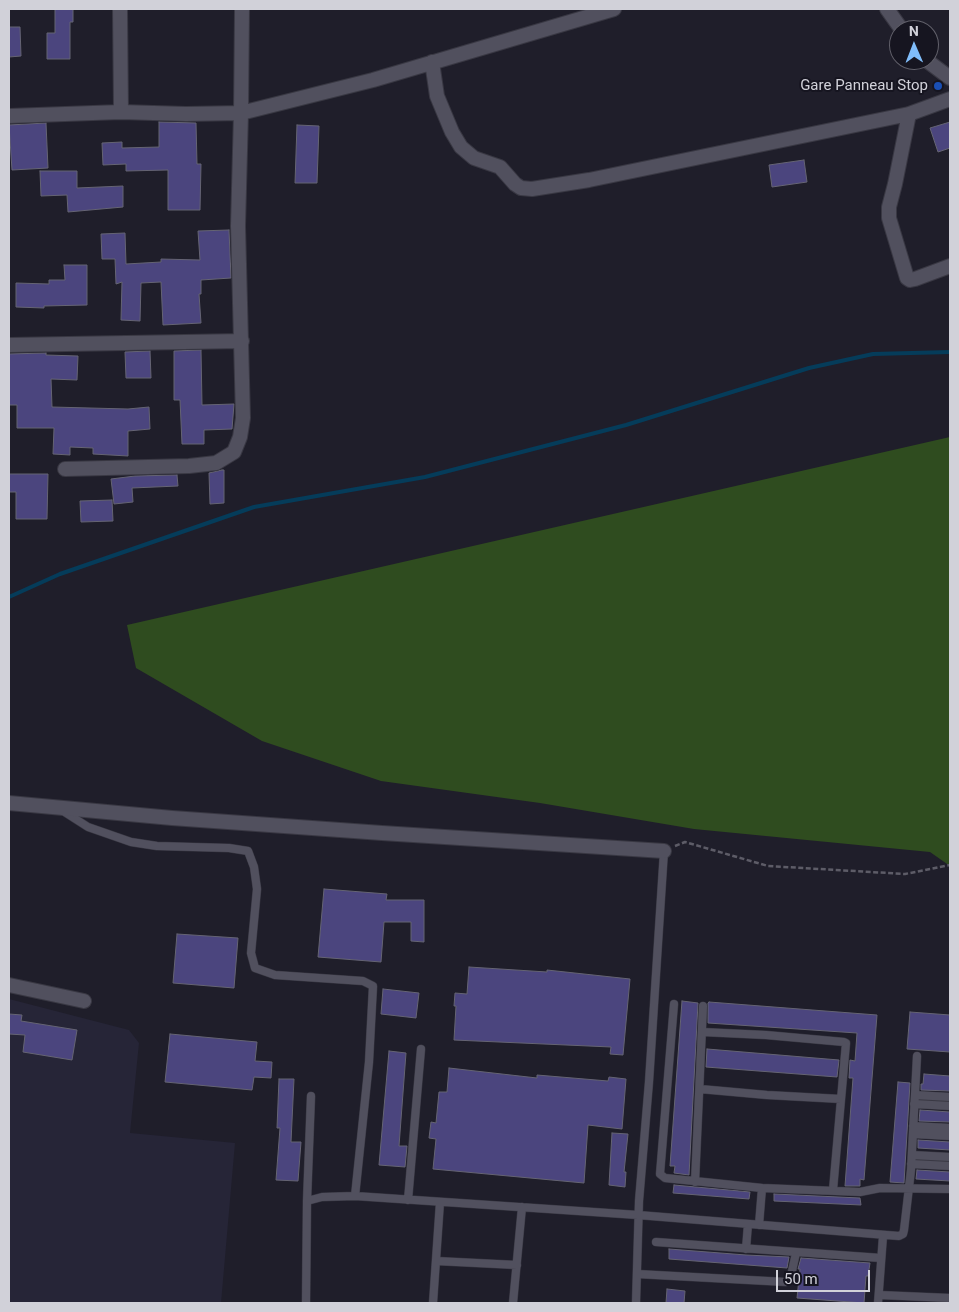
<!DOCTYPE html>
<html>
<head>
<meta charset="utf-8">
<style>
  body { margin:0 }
  #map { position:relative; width:959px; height:1312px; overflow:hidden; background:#1f1e2a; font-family:Roboto,sans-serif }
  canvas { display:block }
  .frame { position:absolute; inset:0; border:10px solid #d1d1d9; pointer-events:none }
  .north { position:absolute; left:889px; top:20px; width:50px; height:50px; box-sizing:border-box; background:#161520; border:1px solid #61606a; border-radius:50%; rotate:359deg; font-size:14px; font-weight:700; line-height:20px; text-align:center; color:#d1d1d9 }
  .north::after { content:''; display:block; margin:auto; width:18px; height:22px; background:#80bdfa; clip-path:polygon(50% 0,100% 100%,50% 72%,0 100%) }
  .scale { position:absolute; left:776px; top:1270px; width:94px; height:22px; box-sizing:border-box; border:2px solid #d1d1d9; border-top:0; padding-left:6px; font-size:15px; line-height:18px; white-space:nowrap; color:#d1d1d9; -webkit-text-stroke:4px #161520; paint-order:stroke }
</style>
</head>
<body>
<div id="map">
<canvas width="959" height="1312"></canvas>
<div class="frame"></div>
<div class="north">N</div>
<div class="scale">50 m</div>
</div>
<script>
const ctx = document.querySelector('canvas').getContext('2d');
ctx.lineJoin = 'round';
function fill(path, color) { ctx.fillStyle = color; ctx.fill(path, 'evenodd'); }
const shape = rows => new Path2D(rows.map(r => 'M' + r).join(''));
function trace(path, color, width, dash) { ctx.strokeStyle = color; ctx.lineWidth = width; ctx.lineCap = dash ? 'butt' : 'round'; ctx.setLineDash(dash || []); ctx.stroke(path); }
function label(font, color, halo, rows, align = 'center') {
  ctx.font = font + ' Roboto,sans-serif'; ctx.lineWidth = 4; ctx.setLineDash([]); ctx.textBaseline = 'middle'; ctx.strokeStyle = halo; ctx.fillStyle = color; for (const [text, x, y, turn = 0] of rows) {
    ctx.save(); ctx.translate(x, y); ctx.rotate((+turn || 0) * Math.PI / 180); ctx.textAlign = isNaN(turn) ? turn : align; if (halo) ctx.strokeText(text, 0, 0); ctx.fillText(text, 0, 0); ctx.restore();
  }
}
fill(shape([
  [9,999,129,1030,139,1043,130,1133,235,1143,221,1303,9,1303]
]), '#262537');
fill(shape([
  [950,437,950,866,930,852,694,829,540,803,381,781,262,741,136,668,127,625]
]), '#2f4c1f');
trace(shape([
  [9,597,60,574,254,507,425,477,626,425,809,368,873,354,950,352]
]), '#053c5a', 4);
const building = shape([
  [55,9,73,9,73,22,70,22,70,59,47,59,47,33,55,33,55,9],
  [9,27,20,27,21,56,9,57,9,27],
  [159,122,196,123,197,164,201,164,200,210,168,210,168,170,126,171,126,164,103,165,102,143,122,142,122,148,159,147,159,122],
  [950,122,950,148,938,152,930,128,950,122],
  [46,123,48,168,12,170,9,125,46,123],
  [297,125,319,126,317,183,295,183,297,125],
  [804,160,807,182,772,187,769,165,804,160],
  [40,171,77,171,77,188,123,186,123,207,68,212,67,195,41,196,40,171],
  [229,230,231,278,201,280,201,294,199,294,201,323,163,325,161,282,141,283,140,321,121,320,122,282,116,284,115,259,102,259,101,234,125,233,126,264,161,262,161,259,200,260,198,231,229,230],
  [64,265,87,265,87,305,44,306,44,308,16,307,16,283,49,284,49,280,65,280,64,265],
  [201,350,202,405,234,404,232,429,204,430,204,444,182,444,180,400,174,400,174,351,201,350],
  [150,351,151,378,126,378,125,352,150,351],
  [46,353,46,355,78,356,77,380,51,379,52,407,128,409,149,407,150,429,128,431,128,456,93,454,93,448,70,447,70,455,53,454,54,428,17,428,17,405,9,405,9,354,46,353],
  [222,470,224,470,224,503,210,504,209,473,222,470],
  [9,474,48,474,47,519,16,519,16,492,9,492,9,474],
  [177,475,178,486,132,488,133,502,114,504,111,479,135,476,177,475],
  [112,500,113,521,81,522,80,501,112,500],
  [324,889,387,894,386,900,424,900,424,942,411,941,411,922,384,922,381,962,318,957,324,889],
  [177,934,238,938,234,988,173,983,177,934],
  [469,967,547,972,547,970,630,979,623,1055,610,1054,611,1047,454,1040,456,1006,454,1006,455,993,467,994,469,967],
  [383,989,419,993,416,1018,381,1014,383,989],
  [682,1001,698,1003,689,1175,674,1173,675,1166,670,1166,682,1001],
  [709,1002,877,1015,864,1180,860,1179,860,1186,845,1186,853,1078,849,1078,850,1060,855,1061,857,1033,708,1023,708,1003,709,1002],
  [910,1012,950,1015,950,1052,907,1049,910,1012],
  [9,1014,22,1015,21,1021,77,1030,72,1060,23,1052,25,1035,9,1034,9,1014],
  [170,1034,257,1042,255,1061,272,1062,271,1078,254,1077,252,1090,165,1082,170,1034],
  [707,1049,839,1060,837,1077,706,1067,707,1049],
  [389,1051,406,1053,399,1146,407,1146,405,1167,379,1165,389,1051],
  [449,1068,537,1078,537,1075,608,1081,609,1077,626,1079,622,1129,588,1125,584,1183,433,1169,436,1139,429,1138,431,1122,436,1123,439,1092,447,1092,449,1068],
  [924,1074,950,1076,950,1091,921,1090,921,1084,923,1084,924,1074],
  [279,1079,294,1079,291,1142,301,1142,298,1181,276,1180,280,1128,277,1128,279,1079],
  [898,1082,910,1083,904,1183,890,1182,898,1082],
  [920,1110,950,1112,950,1122,919,1121,920,1110],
  [612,1133,628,1134,624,1172,626,1172,625,1187,609,1185,612,1133],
  [918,1140,950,1142,950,1150,918,1148,918,1140],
  [917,1170,950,1172,950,1181,916,1179,917,1170],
  [674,1185,750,1192,749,1199,673,1193,674,1185],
  [774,1194,860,1198,861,1205,774,1201,774,1194],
  [669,1249,746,1255,789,1257,787,1268,669,1259,669,1249],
  [801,1258,870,1263,868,1276,866,1276,864,1303,797,1298,800,1269,798,1269,801,1258],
  [667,1289,685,1291,684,1303,666,1303,667,1289]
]);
fill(building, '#4b457e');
trace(building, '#656473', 1);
const service = shape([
  [63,811,88,827,131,842,157,846,229,848,248,851,254,867,257,889,251,953,255,968,275,975,363,981,373,986,369,1062,355,1196],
  [674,1004,660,1174,665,1178,762,1188],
  [702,1032,766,1035,844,1042,846,1043,833,1190],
  [700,1089,767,1095,841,1099],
  [915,1095,950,1097],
  [914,1104,950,1106],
  [913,1126,950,1128],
  [913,1134,950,1136],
  [912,1155,950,1157],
  [911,1164,950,1166],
  [695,1182,703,1006],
  [408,1200,421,1049],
  [307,1201,322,1197,355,1196,638,1215,899,1236,903,1234,904,1230,911,1170,917,1056],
  [759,1225,762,1188,860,1192,880,1188,950,1189],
  [656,1242,881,1258],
  [746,1249,748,1224],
  [436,1261,517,1265],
  [637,1274,786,1282,790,1280,796,1253],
  [879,1295,950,1298],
  [306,1303,307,1201,311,1096],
  [433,1303,440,1202],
  [513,1303,522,1207],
  [636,1303,639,1201,649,1082,664,851],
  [878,1303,883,1236]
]);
const minor = shape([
  [120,9,121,112],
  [887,9,902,30],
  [926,60,950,78],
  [432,62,437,96,452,132,461,147,474,158,500,167,515,184,521,188,532,189,589,180,909,114,950,99],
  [909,114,895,184,889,207,889,218,907,278,910,280,915,279,950,266],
  [9,116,121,112,186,114,241,113,373,80,614,9],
  [9,345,242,341],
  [65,469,189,466,216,463,234,452,240,437,243,418,238,226,241,113,242,9],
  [9,803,172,818,382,833,664,851],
  [9,985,84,1001]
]);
trace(service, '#393843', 9);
trace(minor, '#393843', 16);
trace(shape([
  [675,846,685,842,768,866,905,874,950,865]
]), '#5d5c67', 2.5, [5, 2.5]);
trace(service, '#51505e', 8);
trace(minor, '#51505e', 14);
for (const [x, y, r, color] of [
  [938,86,5,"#1a4fb4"]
]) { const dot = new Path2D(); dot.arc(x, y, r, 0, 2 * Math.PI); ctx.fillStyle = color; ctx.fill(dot); trace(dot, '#161520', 2); }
label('15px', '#d1d1d9', '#161520', [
  ["Gare Panneau Stop",928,86]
], 'right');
</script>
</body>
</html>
